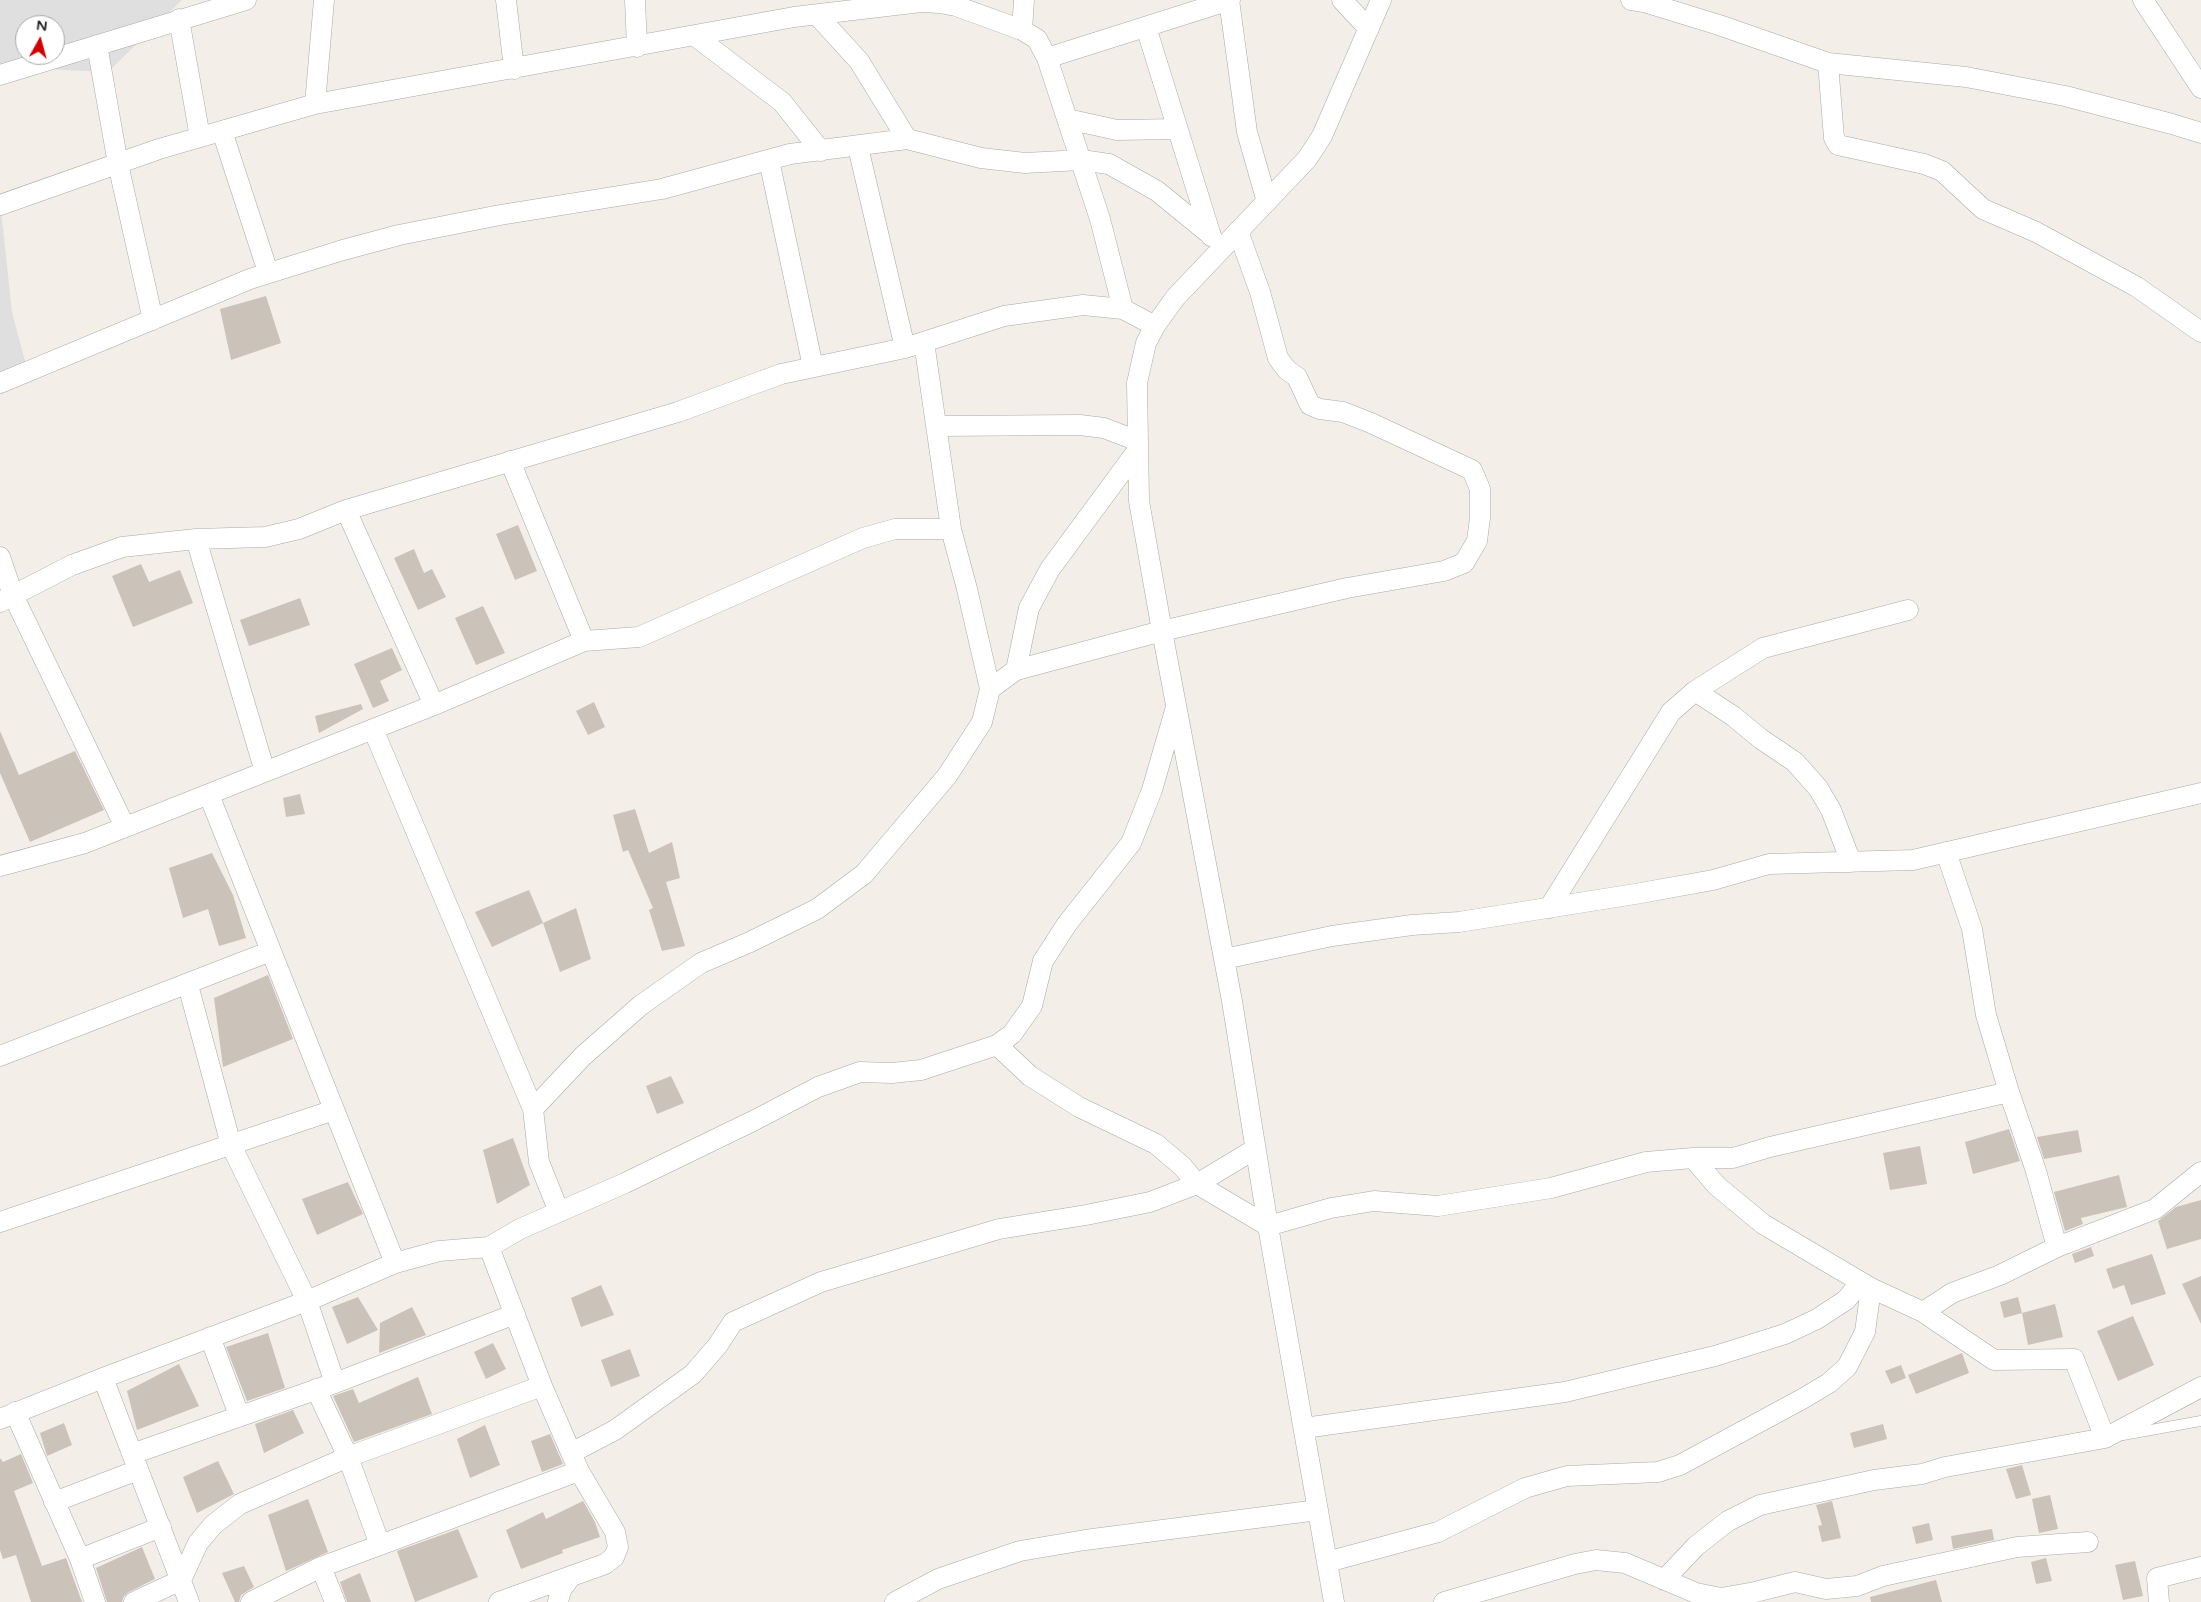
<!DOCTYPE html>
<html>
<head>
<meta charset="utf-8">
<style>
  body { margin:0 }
  #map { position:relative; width:2201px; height:1602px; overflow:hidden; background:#f3efe8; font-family:"Varela Round",sans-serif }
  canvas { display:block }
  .north { position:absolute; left:15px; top:15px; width:50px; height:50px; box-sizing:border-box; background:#fff; border:1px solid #a7a7a7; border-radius:50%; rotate:7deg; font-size:14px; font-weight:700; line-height:20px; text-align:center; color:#222 }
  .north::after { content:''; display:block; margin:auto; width:18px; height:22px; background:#d30200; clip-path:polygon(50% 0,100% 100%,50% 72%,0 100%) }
</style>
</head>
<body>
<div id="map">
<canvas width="2201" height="1602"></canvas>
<div class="north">N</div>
</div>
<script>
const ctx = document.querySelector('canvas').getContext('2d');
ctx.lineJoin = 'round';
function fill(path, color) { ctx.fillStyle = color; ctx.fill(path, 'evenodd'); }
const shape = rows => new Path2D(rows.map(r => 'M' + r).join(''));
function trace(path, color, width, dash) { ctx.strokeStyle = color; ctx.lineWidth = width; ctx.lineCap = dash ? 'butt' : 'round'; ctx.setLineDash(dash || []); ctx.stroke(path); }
fill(shape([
  [0,0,182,0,108,72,0,67],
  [25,25,55,25,55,55,25,55],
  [0,201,12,312,26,365,0,383]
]), '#e0dfdf');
fill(shape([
  [266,296,281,343,231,360,220,309],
  [518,525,537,571,515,580,496,534],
  [414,549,424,573,432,569,446,597,418,610,394,558],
  [141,564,149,582,180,570,193,603,133,627,112,576],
  [300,598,310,625,249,646,240,620],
  [483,606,505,653,476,665,455,618],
  [392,648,402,670,380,681,389,701,373,708,354,664],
  [594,702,605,727,588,735,576,711],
  [361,704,363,709,319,733,315,716],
  [0,731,19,775,75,751,104,810,30,842,0,773],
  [300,794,305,814,286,817,283,798],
  [635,809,649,853,672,842,680,878,666,882,685,946,662,951,649,910,653,908,628,850,623,852,613,815],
  [212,853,233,895,246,938,219,946,208,909,183,918,169,868],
  [529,890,543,923,492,947,475,912],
  [576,908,591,959,560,972,543,923],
  [268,975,293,1039,223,1067,214,998],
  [671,1076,684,1103,657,1114,646,1086],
  [2009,1129,2020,1161,1973,1174,1965,1142],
  [2078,1130,2082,1152,2044,1159,2037,1137],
  [513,1138,530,1185,497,1204,483,1150],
  [1920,1146,1927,1184,1890,1190,1883,1153],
  [2119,1175,2127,1207,2081,1218,2083,1224,2065,1231,2054,1192],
  [348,1182,363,1214,317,1235,302,1199],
  [2201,1200,2201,1239,2167,1249,2158,1221,2176,1207],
  [2091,1247,2094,1256,2075,1263,2072,1254],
  [2152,1254,2166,1294,2131,1305,2124,1285,2113,1289,2106,1269],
  [2201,1276,2201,1324,2182,1284],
  [601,1285,614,1315,581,1327,571,1298],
  [358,1297,378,1330,347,1344,332,1307],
  [2018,1297,2022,1313,2004,1318,2000,1302],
  [2055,1304,2063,1337,2028,1345,2022,1313],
  [412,1307,426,1335,379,1353,380,1323],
  [2133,1316,2154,1365,2118,1381,2097,1331],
  [268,1333,285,1388,247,1401,226,1347],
  [493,1343,506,1369,486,1379,474,1352],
  [630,1349,640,1376,611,1387,601,1360],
  [1962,1353,1969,1373,1916,1394,1908,1375],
  [179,1364,199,1406,137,1430,127,1391],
  [1901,1365,1906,1378,1891,1384,1885,1371],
  [418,1377,432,1414,354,1442,333,1396,353,1389,359,1403],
  [293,1410,304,1433,264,1453,255,1424],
  [64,1423,72,1445,47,1456,40,1433],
  [1883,1424,1887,1439,1854,1448,1850,1433],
  [485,1425,500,1465,470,1478,457,1439],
  [550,1434,563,1464,542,1472,531,1441],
  [21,1454,33,1483,14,1491,42,1566,66,1558,82,1602,31,1602,16,1555,3,1559,0,1550,0,1458,3,1462],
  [218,1461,234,1494,197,1513,183,1477],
  [2022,1465,2031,1495,2016,1499,2006,1469],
  [2050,1495,2058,1529,2039,1533,2032,1499],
  [308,1499,328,1552,286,1571,268,1515],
  [583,1501,595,1522,600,1537,562,1550,563,1553,521,1569,506,1530,543,1512,546,1519],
  [1832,1501,1841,1538,1822,1542,1818,1526,1822,1525,1816,1505],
  [1929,1523,1933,1540,1916,1544,1912,1527],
  [458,1529,478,1577,415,1602,397,1551],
  [1992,1529,1994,1540,1953,1549,1951,1536],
  [142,1547,155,1579,129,1592,124,1596,122,1602,107,1602,96,1568],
  [2046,1558,2052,1581,2036,1584,2031,1562],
  [2135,1561,2143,1596,2123,1600,2115,1565],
  [244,1566,254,1587,241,1595,239,1602,235,1602,222,1573],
  [360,1573,371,1602,347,1602,340,1582],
  [1936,1580,1942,1602,1871,1602,1870,1597]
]), '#cbc2ba');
const lane = shape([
  [2123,1435,2201,1421]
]);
const street = shape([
  [506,0,514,69],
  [635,0,637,47],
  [1229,0,1247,132,1267,202],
  [1342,0,1369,29],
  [1631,0,1644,2,1719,25,1828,63,1966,77,2065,96,2172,124,2201,133],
  [2143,0,2201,88],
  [817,15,859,61,907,139],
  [179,19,200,137],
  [1146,27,1211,236],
  [1022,30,1024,0],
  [695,36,782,102,821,151],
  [97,45,118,164,153,320],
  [1047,58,1230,0],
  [1828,63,1834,138,1838,145,1924,164,1942,171,1983,209,2036,232,2137,287,2201,332],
  [0,75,246,0],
  [315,104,324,0],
  [1067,119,1117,130,1177,129],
  [222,131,268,272],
  [858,147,905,348],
  [769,160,813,367],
  [0,205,159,149,315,104,794,17,921,2,940,3,956,6,1022,30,1037,39,1047,58,1100,219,1123,309],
  [924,342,951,529,967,589,990,689],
  [0,383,250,279,343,250,399,235,500,215,662,189,790,154,907,139,981,158,1025,163,1081,160,1109,164,1157,191,1211,235],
  [936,426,1080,425,1104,428,1138,441],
  [510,461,584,641],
  [346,510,434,705],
  [196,539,265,772],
  [0,557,13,595,125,827],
  [0,602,72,565,122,547,196,539,265,537,299,529,346,510,678,412,781,374,905,348,1004,316,1083,305,1123,309,1155,326],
  [1016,670,1162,631,1347,588,1444,571,1464,563,1477,541,1480,518,1480,489,1472,470,1371,423,1343,412,1320,409,1310,405,1297,377,1287,370,1278,358,1260,292,1238,231],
  [1695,691,1733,716,1761,739,1795,762,1818,788,1831,810,1851,862],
  [373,729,533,1109,539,1162,559,1212],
  [209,795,395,1263],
  [1946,852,1972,929,1986,1015,2009,1092,2036,1171,2057,1247],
  [0,866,85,843,434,705,584,641,639,637,863,538,895,529,951,529],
  [1549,908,1671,712,1695,691,1763,648,1908,610],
  [1224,959,1332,936,1412,925,1459,922,1635,894,1713,880,1769,864,1913,860,2201,793],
  [188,985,231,1145,307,1301,335,1383],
  [997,1045,1030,1076,1079,1107,1156,1144,1182,1166,1197,1184,1268,1226,1331,1208,1374,1201,1438,1206,1551,1188,1646,1162,1693,1158,1733,1158,1770,1147,2009,1092],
  [0,1056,271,951],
  [533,1109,583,1056,641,1005,701,963,750,942,817,909,864,874,947,776,982,722,990,689,1016,670,1029,608,1050,569,1137,451],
  [1693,1158,1717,1186,1763,1224,1871,1288,1923,1312,1994,1360,2074,1359,2105,1438],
  [0,1222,334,1110],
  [489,1247,542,1386,579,1471,615,1532,618,1547,614,1557,605,1564,499,1602],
  [1923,1312,1952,1293,2000,1275,2057,1247,2155,1209,2201,1172],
  [210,1337,239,1415],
  [103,1378,189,1602],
  [316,1389,348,1457,380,1545],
  [15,1412,80,1559,95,1602],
  [0,1419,103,1378,307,1301,395,1263,439,1251,489,1247,520,1229,625,1183,753,1121,818,1087,860,1072,892,1073,921,1070,997,1045,1012,1034,1032,1006,1043,961,1067,924,1131,843,1152,790,1176,707],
  [1304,1428,1565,1392,1715,1356,1785,1334,1817,1319,1846,1300,1861,1282],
  [571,1453,615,1430,693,1374,718,1345,733,1322,821,1282,999,1229,1086,1215,1150,1202,1197,1184,1255,1149],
  [132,1454,335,1383,515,1314],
  [54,1502,138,1470],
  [80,1559,161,1527],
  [1327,1562,1438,1532,1525,1488,1567,1476,1658,1472,1680,1465,1804,1398,1829,1383,1847,1367,1865,1332,1871,1288],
  [321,1567,335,1602],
  [1664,1580,1696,1546,1728,1521,1760,1505,1874,1480,1922,1474,1945,1467,2105,1438,2201,1387],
  [134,1602,181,1580,198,1543,213,1525,240,1504,348,1457,542,1386],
  [251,1602,321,1567,579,1471],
  [558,1602,561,1590,569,1579],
  [895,1602,938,1579,1020,1551,1085,1540,1318,1510],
  [1334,1602,1268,1226,1232,1001,1162,631,1139,501,1137,383,1146,343,1155,326,1175,298,1307,159,1322,136,1381,0],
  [1444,1602,1575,1564,1596,1560,1625,1563,1696,1593,1721,1598,1755,1592,1795,1582,1826,1589,1857,1586,1883,1576,2017,1547,2088,1542],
  [2159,1602,2157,1578,2201,1567]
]);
trace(lane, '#a9a9a9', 11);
trace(street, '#a9a9a9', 21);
trace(lane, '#fff', 10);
trace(street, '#fff', 20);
</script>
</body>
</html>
